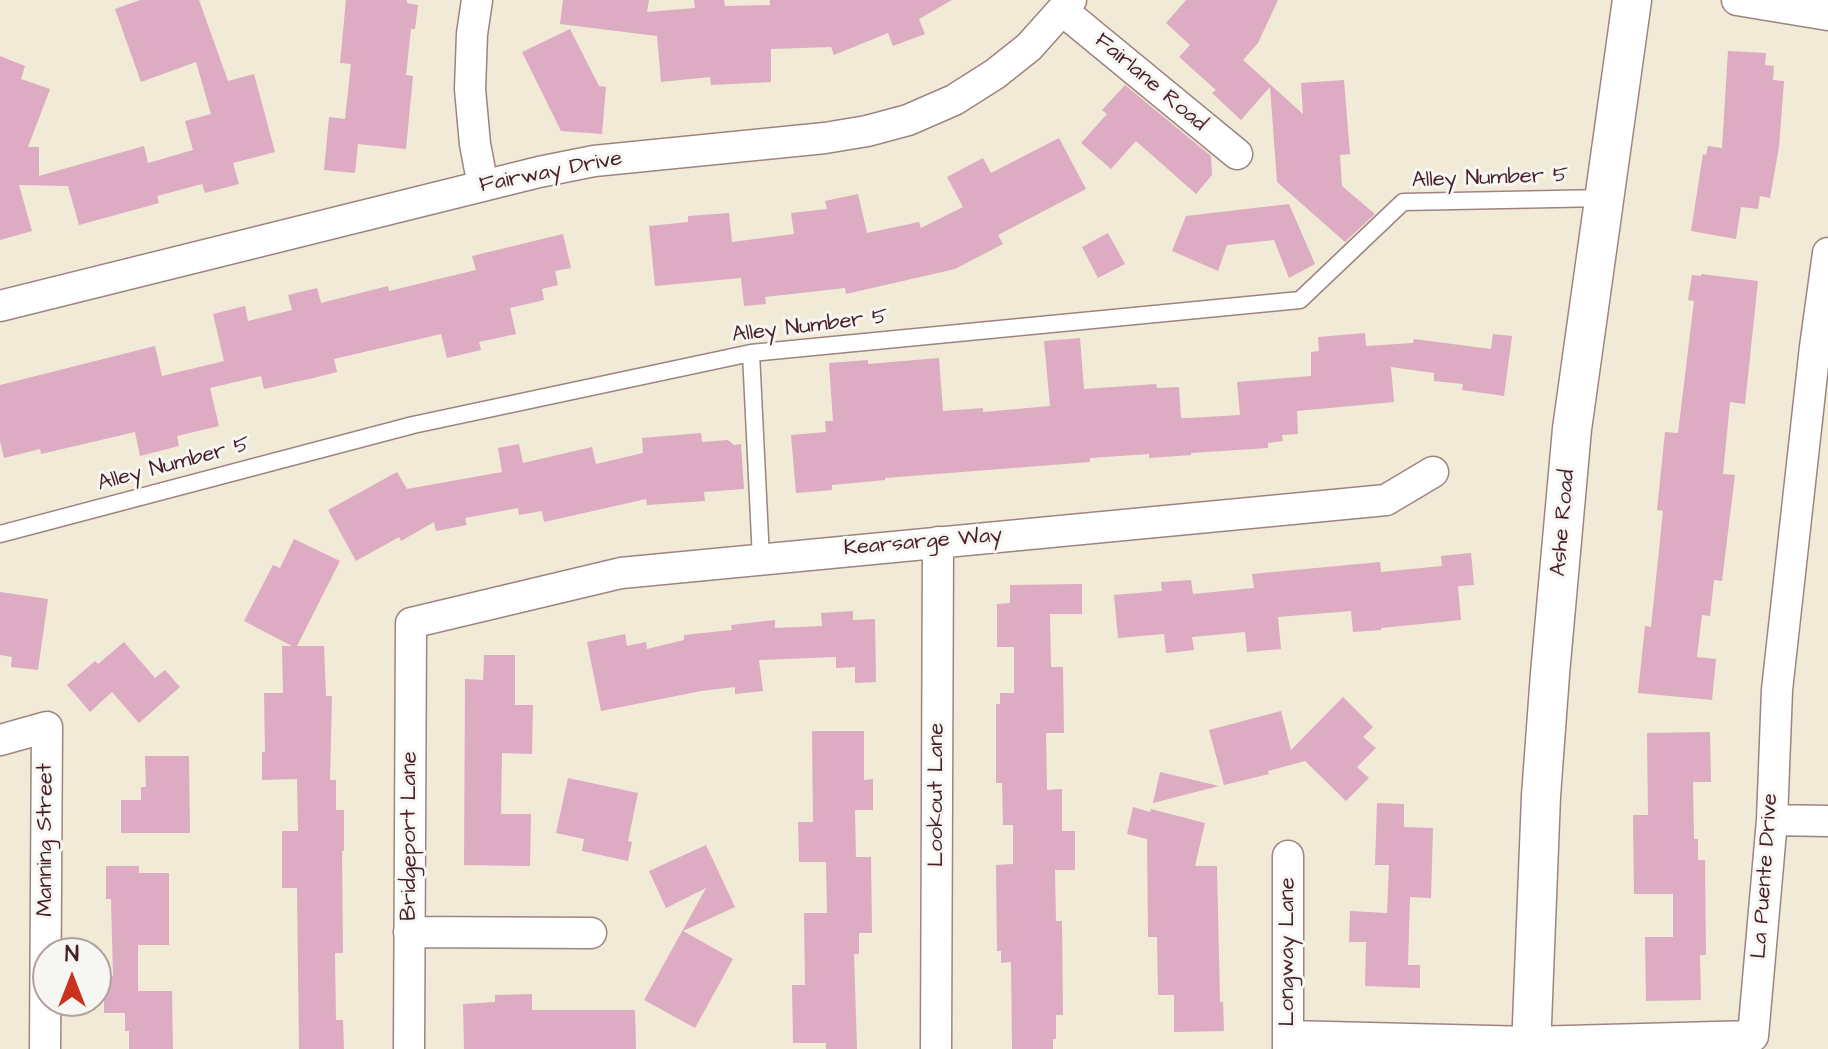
<!DOCTYPE html>
<html>
<head>
<meta charset="utf-8">
<style>
  body { margin:0 }
  #map { position:relative; width:1828px; height:1049px; overflow:hidden; background:#f1ead7; font-family:"Architects Daughter",sans-serif }
  canvas { display:block }
  .north { position:absolute; left:32px; top:937px; width:80px; height:80px; box-sizing:border-box; background:#f6f6f2; border:2px solid #b1a0a2; border-radius:50%; rotate:0deg; font-size:22px; font-weight:700; line-height:32px; text-align:center; color:#4a1f2b }
  .north::after { content:''; display:block; margin:auto; width:28px; height:36px; background:#c8321e; clip-path:polygon(50% 0,100% 100%,50% 72%,0 100%) }
</style>
</head>
<body>
<div id="map">
<canvas width="1828" height="1049"></canvas>
<div class="north">N</div>
</div>
<script>
const ctx = document.querySelector('canvas').getContext('2d');
ctx.lineJoin = 'round';
function fill(path, color) { ctx.fillStyle = color; ctx.fill(path, 'evenodd'); }
const shape = rows => new Path2D(rows.map(r => 'M' + r).join(''));
function trace(path, color, width, dash) { ctx.strokeStyle = color; ctx.lineWidth = width; ctx.lineCap = dash ? 'butt' : 'round'; ctx.setLineDash(dash || []); ctx.stroke(path); }
function label(font, color, halo, rows, align = 'center') {
  ctx.font = font + ' "Architects Daughter",sans-serif'; ctx.lineWidth = 6; ctx.setLineDash([]); ctx.textBaseline = 'middle'; ctx.strokeStyle = halo; ctx.fillStyle = color; for (const [text, x, y, turn = 0] of rows) {
    ctx.save(); ctx.translate(x, y); ctx.rotate((+turn || 0) * Math.PI / 180); ctx.textAlign = isNaN(turn) ? turn : align; if (halo) ctx.strokeText(text, 0, 0); ctx.fillText(text, 0, 0); ctx.restore();
  }
}
fill(shape([
  [140,0,199,0,228,81,254,74,275,152,233,163,239,184,205,193,202,184,157,196,159,203,79,225,68,186,19,185,32,231,0,240,0,56,25,66,21,79,50,89,28,147,39,147,39,176,144,146,148,163,193,150,185,121,211,114,196,62,141,82,115,9],
  [346,0,407,0,407,3,418,5,415,29,411,29,406,75,413,76,406,149,358,144,355,173,324,170,329,117,345,119,351,64,340,63],
  [563,0,649,0,647,12,695,8,694,0,724,0,725,6,770,5,770,0,952,0,919,19,925,34,893,46,888,33,834,55,831,47,771,49,771,82,711,85,710,77,661,82,657,36,560,24],
  [1186,0,1278,0,1258,43,1243,60,1303,114,1301,83,1344,80,1350,154,1340,155,1342,186,1375,214,1345,242,1277,182,1270,87,1241,120,1212,93,1216,90,1179,57,1190,45,1166,23],
  [570,29,599,86,606,87,602,134,561,131,522,52],
  [1728,51,1766,53,1765,65,1774,66,1773,80,1784,81,1779,147,1770,198,1760,196,1758,209,1741,207,1736,239,1691,231,1703,154,1706,155,1708,146,1722,148],
  [1125,85,1211,156,1212,175,1196,194,1136,141,1111,169,1081,143,1107,114,1102,110],
  [1059,138,1086,189,998,235,1003,244,955,269,846,294,845,288,765,297,766,304,744,306,741,278,655,286,649,226,688,222,688,216,729,213,732,242,794,234,791,213,827,209,825,201,858,194,867,233,919,222,921,228,963,207,947,177,983,158,991,173],
  [1289,204,1315,264,1289,278,1274,240,1227,245,1218,271,1172,251,1186,216],
  [1108,233,1125,264,1098,278,1082,247],
  [563,234,571,268,555,271,558,285,542,289,544,300,510,308,516,334,479,342,481,350,447,358,441,334,334,359,337,372,313,378,264,389,261,376,210,388,219,426,177,436,179,446,140,456,135,432,41,454,40,449,4,458,0,441,0,385,155,346,162,376,224,361,213,314,245,306,248,321,292,310,288,295,317,288,321,303,388,286,389,291,476,270,472,256],
  [1701,274,1758,281,1745,404,1730,402,1723,474,1735,475,1722,581,1714,580,1710,616,1702,615,1697,657,1716,659,1712,700,1638,693,1645,626,1651,627,1663,511,1657,510,1665,432,1678,433,1694,301,1688,300,1692,275,1701,276],
  [1365,333,1366,346,1413,343,1414,339,1491,349,1493,334,1512,336,1504,396,1462,390,1463,384,1434,381,1434,373,1391,367,1394,402,1297,411,1298,434,1282,435,1283,441,1268,443,1268,448,1191,453,1191,455,1149,458,1149,454,1090,458,1090,462,885,478,885,480,832,485,832,490,796,493,791,435,826,432,825,421,833,421,829,363,868,360,868,364,939,358,943,411,983,408,983,412,1050,406,1044,341,1080,338,1084,389,1156,384,1157,388,1179,387,1181,418,1188,418,1240,415,1237,382,1311,376,1311,352,1319,351,1318,337],
  [701,433,702,442,728,440,734,445,741,444,744,489,704,492,705,501,647,505,646,499,544,522,542,511,519,515,518,508,465,518,467,525,436,531,434,522,401,541,399,537,356,561,328,510,397,472,407,489,502,472,498,448,519,444,523,463,592,447,596,464,643,453,642,438],
  [294,539,340,561,297,646,324,646,326,696,332,696,330,780,336,780,336,810,344,810,344,851,342,851,343,953,335,953,336,1020,343,1020,344,1049,299,1049,297,888,282,888,282,831,298,831,297,779,262,780,262,752,265,752,264,693,283,693,282,646,292,646,244,621,273,565,280,568],
  [1471,553,1474,585,1458,586,1461,620,1381,628,1381,630,1353,632,1351,611,1278,617,1281,649,1247,652,1245,632,1192,637,1194,650,1166,653,1164,634,1118,638,1114,595,1162,591,1161,582,1191,580,1193,594,1254,588,1252,574,1380,562,1381,572,1442,566,1441,556],
  [1082,584,1082,614,1050,614,1051,667,1063,667,1064,733,1046,733,1047,790,1062,789,1062,831,1075,831,1075,870,1055,870,1056,921,1062,921,1063,1015,1056,1015,1056,1039,1053,1039,1053,1049,1012,1049,1011,962,1001,963,1001,951,997,951,996,865,1013,864,1013,825,1003,825,1002,783,996,783,996,704,1000,704,1000,693,1014,693,1014,647,997,647,997,604,1010,603,1010,585],
  [0,592,48,599,38,670,11,667,12,657,0,655],
  [853,611,853,620,875,619,876,682,855,683,855,667,836,668,836,657,759,660,763,691,735,694,735,687,701,691,601,711,587,642,625,634,627,646,646,642,647,649,684,640,684,635,732,630,731,625,775,620,775,628,822,626,821,613],
  [124,642,155,678,165,670,180,687,139,723,112,692,90,712,67,685,95,661,98,664],
  [484,655,515,655,515,705,533,705,532,754,502,753,501,814,531,814,530,866,464,865,465,679,483,680],
  [1343,697,1373,727,1363,737,1376,748,1357,767,1369,778,1346,801,1305,761,1268,771,1269,774,1224,785,1209,730,1281,711,1291,750],
  [812,731,864,731,864,780,873,779,873,810,855,810,856,857,871,857,872,933,859,933,859,954,854,954,857,1049,826,1049,826,1043,793,1043,792,985,805,985,804,913,827,913,826,862,799,862,798,822,813,822],
  [1710,732,1711,782,1693,782,1694,839,1698,839,1698,860,1705,860,1706,955,1700,955,1701,1000,1646,1001,1645,937,1673,937,1673,894,1634,894,1633,815,1648,815,1647,733],
  [145,756,189,756,190,833,121,833,121,800,141,800,141,787,146,787],
  [1160,772,1219,786,1153,803],
  [568,778,638,793,628,841,632,842,628,861,582,851,584,839,556,833],
  [1377,803,1404,804,1404,827,1433,828,1431,898,1410,897,1408,965,1420,965,1420,988,1365,986,1366,942,1349,942,1350,911,1387,913,1389,865,1375,865],
  [1133,807,1150,812,1151,809,1205,823,1195,866,1217,866,1220,1002,1223,1002,1224,1031,1174,1032,1174,995,1158,995,1157,937,1148,937,1147,839,1127,834],
  [706,845,735,907,683,931,733,959,695,1028,644,1000,706,888,666,908,649,871],
  [106,866,139,866,139,873,169,873,169,945,138,945,138,991,172,991,173,1049,129,1049,129,1031,125,1031,125,1013,104,1013,104,976,113,976,111,899,106,899],
  [532,994,532,1010,635,1010,636,1049,464,1049,463,1004,495,1002,495,995]
]), '#ddabc2');
const service = shape([
  [751,353,761,559],
  [0,534,413,425,751,353,1300,300,1403,202,1605,198]
]);
const minor = shape([
  [477,0,472,34,470,89,475,144,483,186],
  [1737,0,1828,15],
  [1063,11,1237,154],
  [0,306,539,172,594,161,825,138,867,131,908,120,954,100,995,74,1029,47,1071,0],
  [0,740,47,727,45,1049],
  [1772,820,1828,821],
  [409,932,591,933],
  [1288,1036,1531,1042,1753,1036,1772,820,1777,690,1815,347,1828,253],
  [409,1049,411,623,621,573,1386,500,1433,472],
  [936,1049,938,542],
  [1288,1049,1288,856]
]);
const tertiary = shape([
  [1531,1049,1541,796,1550,674,1572,429,1632,0]
]);
trace(service, '#9e8481', 19);
trace(minor, '#9e8481', 33);
trace(tertiary, '#9e8481', 41);
trace(service, '#fff', 16);
trace(minor, '#fff', 30);
trace(tertiary, '#fff', 38);
label('22px', '#4a1f2b', '#f6f6f2', [
  ["Fairlane Road",1150,83,40],
  ["Fairway Drive",551,173,-11],
  ["Alley Number 5",1490,179,-2],
  ["Alley Number 5",810,327,-7],
  ["Alley Number 5",174,465,-15],
  ["Ashe Road",1564,523,-85],
  ["Kearsarge Way",923,543,-5],
  ["Lookout Lane",937,795,-90],
  ["Bridgeport Lane",410,836,-90],
  ["Manning Street",46,840,-90],
  ["La Puente Drive",1766,876,-86],
  ["Longway Lane",1288,952,-90]
]);
</script>
</body>
</html>
